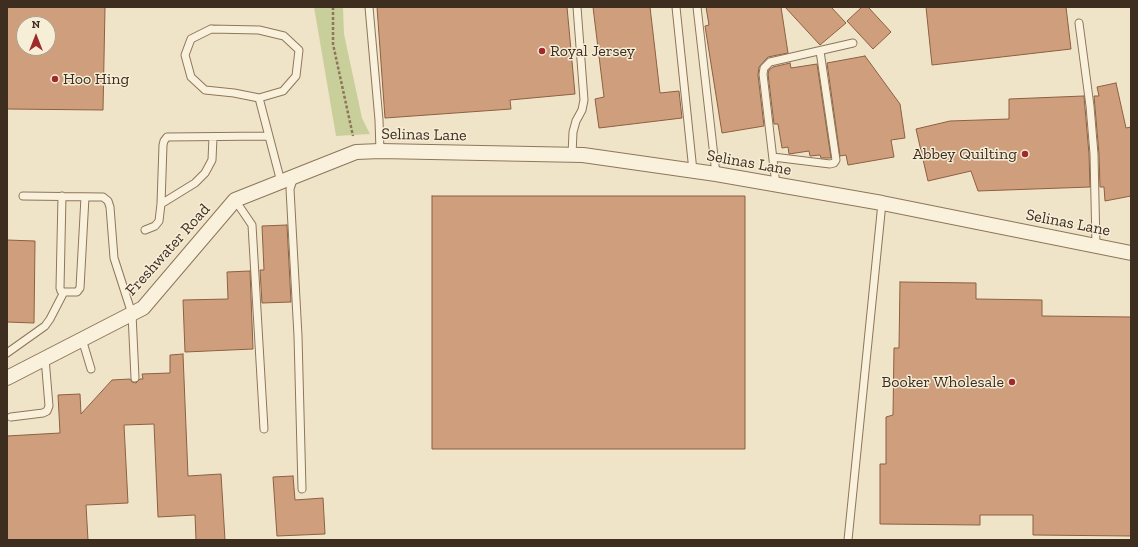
<!DOCTYPE html>
<html>
<head>
<meta charset="utf-8">
<style>
  body { margin:0 }
  #map { position:relative; width:1138px; height:547px; overflow:hidden; background:#f0e4c8; font-family:"Zilla Slab",serif }
  canvas { display:block }
  .frame { position:absolute; inset:0; border:8px solid #3d2e20; pointer-events:none }
  .north { position:absolute; left:16px; top:16px; width:40px; height:40px; box-sizing:border-box; background:#f7eed8; border:1px solid #ada18e; border-radius:50%; rotate:0deg; font-size:11px; font-weight:700; line-height:16px; text-align:center; color:#3d2e20 }
  .north::after { content:''; display:block; margin:auto; width:14px; height:18px; background:#9e2a2b; clip-path:polygon(50% 0,100% 100%,50% 72%,0 100%) }
</style>
</head>
<body>
<div id="map">
<canvas width="1138" height="547"></canvas>
<div class="frame"></div>
<div class="north">N</div>
</div>
<script>
const ctx = document.querySelector('canvas').getContext('2d');
ctx.lineJoin = 'round';
function fill(path, color) { ctx.fillStyle = color; ctx.fill(path, 'evenodd'); }
const shape = rows => new Path2D(rows.map(r => 'M' + r).join(''));
function trace(path, color, width, dash) { ctx.strokeStyle = color; ctx.lineWidth = width; ctx.lineCap = dash ? 'butt' : 'round'; ctx.setLineDash(dash || []); ctx.stroke(path); }
function label(font, color, halo, rows, align = 'center') {
  ctx.font = font + ' "Zilla Slab",serif'; ctx.lineWidth = 3; ctx.setLineDash([]); ctx.textBaseline = 'middle'; ctx.strokeStyle = halo; ctx.fillStyle = color; for (const [text, x, y, turn = 0] of rows) {
    ctx.save(); ctx.translate(x, y); ctx.rotate((+turn || 0) * Math.PI / 180); ctx.textAlign = isNaN(turn) ? turn : align; if (halo) ctx.strokeText(text, 0, 0); ctx.fillText(text, 0, 0); ctx.restore();
  }
}
fill(shape([
  [314,7,343,7,344,34,362,118,370,134,336,136]
]), '#c9cf9b');
const building = shape([
  [7,7,105,7,103,110,7,109,7,7],
  [24,24,48,24,48,48,24,48,24,24],
  [377,7,567,7,575,94,510,100,511,109,385,118,377,7],
  [593,7,650,7,660,93,679,91,682,118,599,128,595,99,604,97,593,7],
  [706,7,781,7,788,53,768,57,759,67,758,75,764,126,722,133,705,26,709,25,706,7],
  [785,7,831,7,846,23,820,45,785,7],
  [862,7,868,7,891,32,873,49,847,21,862,7],
  [926,7,1066,7,1071,49,932,65,926,7],
  [865,56,900,104,905,138,891,140,894,157,848,165,846,155,840,156,827,63,865,56],
  [790,63,791,68,817,64,831,158,821,158,820,155,810,156,809,151,789,154,788,147,782,148,778,124,774,124,768,74,769,70,773,67,790,63],
  [1116,83,1126,128,1131,127,1131,196,1105,201,1104,187,1100,187,1099,154,1094,96,1099,96,1097,87,1116,83],
  [1084,96,1089,154,1090,187,978,191,971,171,928,181,916,129,950,121,1009,119,1009,99,1084,96],
  [432,196,745,196,745,449,432,449,432,196],
  [287,225,291,302,262,303,260,270,264,270,262,226,287,225],
  [7,240,35,241,34,323,7,322,7,240],
  [250,271,253,349,185,352,183,300,228,299,227,272,250,271],
  [900,282,976,283,976,299,1042,300,1042,316,1131,317,1131,536,1033,535,1033,515,980,515,980,525,880,524,880,464,886,464,886,417,893,415,894,348,899,348,900,282],
  [183,354,188,476,221,474,225,540,196,540,195,515,158,517,154,424,124,425,128,503,86,505,88,540,7,540,7,436,60,433,58,395,80,394,81,414,112,380,130,379,132,382,136,383,140,379,143,379,142,374,170,373,170,355,183,354],
  [293,476,295,500,323,498,325,534,277,536,273,477,293,476]
]);
fill(building, '#cf9f7d');
trace(building, '#8d5f41', 1);
const service = shape([
  [369,7,379,120,380,151],
  [676,7,693,171],
  [697,7,716,174],
  [1079,23,1090,106,1094,154,1096,246],
  [211,29,259,30,284,36,299,50,296,76,283,91,259,98,234,93,205,90,191,77,185,55,191,39,211,29],
  [259,98,281,182],
  [572,155,573,132,576,121,582,110,584,100,577,7],
  [773,157,830,164,834,163,836,160,820,51],
  [294,177,290,189,298,336,302,489],
  [776,185,763,74,764,68,770,62,853,43],
  [23,196,103,197,108,201,110,207,114,258,132,314,135,378],
  [62,196,60,288,61,291,64,292,77,292,80,288,85,197],
  [235,200,252,225,264,429],
  [161,204,195,183,205,173,212,160,213,137],
  [145,230,155,226,159,221,161,204,163,145,164,141,167,137,269,136],
  [82,339,91,369],
  [7,353,45,326,50,319,64,292],
  [11,417,43,413,47,411,49,406,45,358],
  [848,540,882,203]
]);
const minor = shape([
  [7,378,143,308,235,200,356,152,380,151,583,155,716,174,882,203,1131,253]
]);
trace(service, '#8d765c', 9);
trace(minor, '#8d765c', 16);
trace(shape([
  [333,7,333,44,353,136]
]), '#8d765c', 2.5, [3, 2]);
trace(service, '#faf1dc', 7);
trace(minor, '#faf1dc', 14);
for (const [x, y, r, color] of [
  [542,51,4,"#9e2a2b"],
  [55,79,4,"#9e2a2b"],
  [1025,154,4,"#9e2a2b"],
  [1012,382,4,"#9e2a2b"]
]) { const dot = new Path2D(); dot.arc(x, y, r, 0, 2 * Math.PI); ctx.fillStyle = color; ctx.fill(dot); trace(dot, '#f7eed8', 1.5); }
label('16px', '#3d2e20', '#f7eed8', [
  ["Royal Jersey",550,51],
  ["Hoo Hing",63,79],
  ["Abbey Quilting",1017,154,"right"],
  ["Booker Wholesale",1004,382,"right"]
], 'left');
label('16px', '#3d2e20', '#f7eed8', [
  ["Selinas Lane",424,135,1],
  ["Selinas Lane",749,163,10],
  ["Selinas Lane",1068,223,11],
  ["Freshwater Road",168,250,-48]
]);
</script>
</body>
</html>
